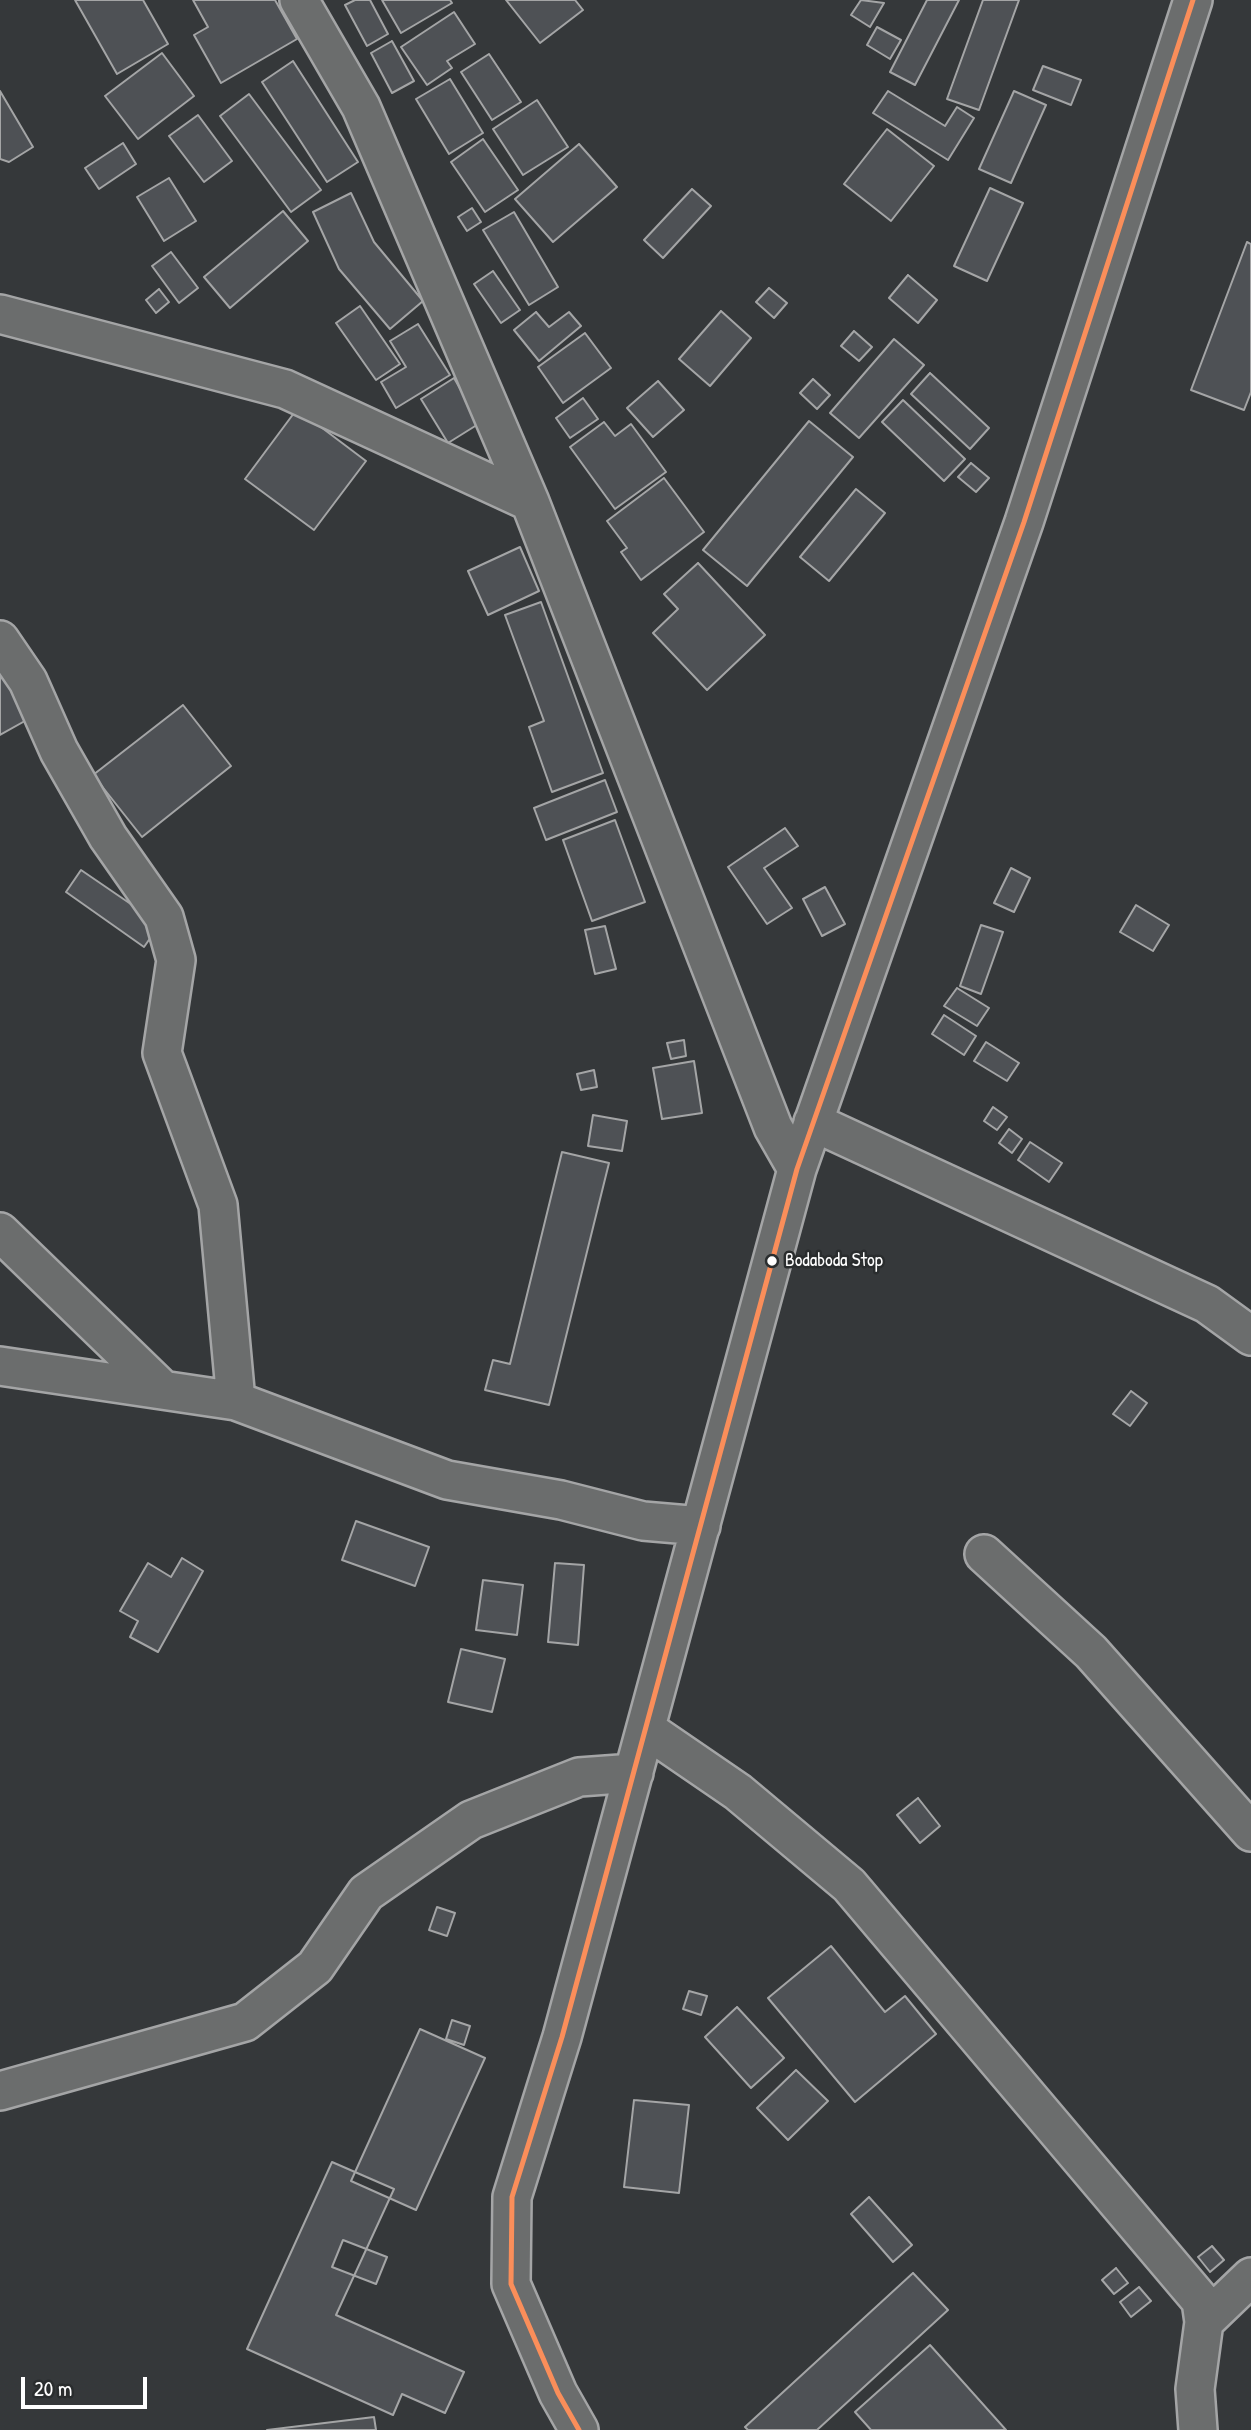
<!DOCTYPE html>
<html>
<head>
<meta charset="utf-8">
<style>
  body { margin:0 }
  #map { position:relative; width:1251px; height:2430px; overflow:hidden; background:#35383a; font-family:"Patrick Hand",sans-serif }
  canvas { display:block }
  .scale { position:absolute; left:21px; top:2377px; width:126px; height:32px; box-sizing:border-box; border:4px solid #fff; border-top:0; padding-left:9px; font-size:21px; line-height:24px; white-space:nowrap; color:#fff; -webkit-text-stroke:5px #2a2d2e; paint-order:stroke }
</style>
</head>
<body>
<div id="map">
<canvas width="1251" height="2430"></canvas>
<div class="scale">20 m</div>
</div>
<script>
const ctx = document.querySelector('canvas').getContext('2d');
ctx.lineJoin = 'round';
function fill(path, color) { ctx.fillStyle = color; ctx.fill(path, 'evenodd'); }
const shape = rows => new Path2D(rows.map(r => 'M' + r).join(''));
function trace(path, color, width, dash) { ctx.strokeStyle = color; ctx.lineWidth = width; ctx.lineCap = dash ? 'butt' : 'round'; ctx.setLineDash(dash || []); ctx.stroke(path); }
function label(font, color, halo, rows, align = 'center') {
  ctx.font = font + ' "Patrick Hand",sans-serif'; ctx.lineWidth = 5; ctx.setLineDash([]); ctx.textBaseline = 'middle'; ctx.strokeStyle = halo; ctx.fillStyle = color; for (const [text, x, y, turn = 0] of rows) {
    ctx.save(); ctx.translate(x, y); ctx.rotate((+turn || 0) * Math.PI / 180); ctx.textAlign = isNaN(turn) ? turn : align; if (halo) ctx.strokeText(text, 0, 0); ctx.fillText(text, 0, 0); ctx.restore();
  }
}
const building = shape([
  [75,0,143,0,168,44,117,74,75,0],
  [193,0,275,0,297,39,221,83,194,35,208,27,193,0],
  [355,0,370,0,388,34,367,46,345,5,355,0],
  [382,0,450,0,452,3,401,33,382,0],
  [506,0,575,0,583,10,540,43,506,0],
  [861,0,884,3,870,27,851,15,861,0],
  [927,0,959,0,915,85,890,72,927,0],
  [983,0,1019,0,979,110,947,99,983,0],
  [454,12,475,44,447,61,452,68,427,85,401,47,454,12],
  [877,27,901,40,890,59,867,45,877,27],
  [392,41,414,81,392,93,371,53,392,41],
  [162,53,194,96,138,139,105,96,162,53],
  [489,54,521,102,492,120,461,72,489,54],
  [293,61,358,162,327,182,262,82,293,61],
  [1043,66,1081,80,1071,105,1033,90,1043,66],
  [450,79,483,133,449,154,416,99,450,79],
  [0,91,33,147,9,162,0,159,0,91],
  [888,91,945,126,957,107,974,118,948,160,873,113,888,91],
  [1014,91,1046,105,1011,183,979,169,1014,91],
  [249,94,321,190,291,212,220,116,249,94],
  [537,100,568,147,523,175,493,129,537,100],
  [198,115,232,161,204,182,169,136,198,115],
  [887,129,934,166,891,221,844,184,887,129],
  [483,139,518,190,485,212,451,162,483,139],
  [123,143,136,164,99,189,85,168,123,143],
  [579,144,617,187,553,242,515,199,579,144],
  [169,178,196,221,164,241,137,197,169,178],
  [990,188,1023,203,987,281,954,266,990,188],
  [692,189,711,206,663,258,644,240,692,189],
  [351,193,374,242,423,301,390,329,339,269,313,212,351,193],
  [472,208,481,222,467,231,458,217,472,208],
  [283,211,308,241,230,308,204,277,283,211],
  [514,212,558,287,529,305,483,230,514,212],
  [1247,242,1251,244,1251,392,1244,410,1191,390,1247,242],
  [171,252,198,288,179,303,152,266,171,252],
  [493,271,520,310,501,323,474,284,493,271],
  [908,275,937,300,918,323,889,298,908,275],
  [769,288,787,303,774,318,756,302,769,288],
  [159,289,169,302,156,313,146,300,159,289],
  [360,306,400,364,376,380,336,323,360,306],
  [721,311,751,338,710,386,679,359,721,311],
  [536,312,549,327,569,312,581,326,539,361,514,330,536,312],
  [418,324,450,375,396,408,381,382,406,367,390,341,418,324],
  [854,331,872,347,859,361,841,346,854,331],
  [585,333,611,368,563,403,538,367,585,333],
  [894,339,924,365,859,438,830,413,894,339],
  [930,373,989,428,970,449,911,394,930,373],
  [454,378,480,423,448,443,421,399,454,378],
  [813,379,830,395,817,409,800,393,813,379],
  [658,381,684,410,653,437,627,408,658,381],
  [583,398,598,419,570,438,556,418,583,398],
  [903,400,965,459,944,481,882,422,903,400],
  [297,409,366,461,314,530,245,479,297,409],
  [809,421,853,457,747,586,703,550,809,421],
  [604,422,615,436,631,424,666,472,615,509,570,447,604,422],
  [971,463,989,478,976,492,958,477,971,463],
  [664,478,704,532,641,580,621,552,627,548,607,521,664,478],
  [856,489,885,513,829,581,800,557,856,489],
  [520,547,539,591,488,615,468,571,520,547],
  [698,563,765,635,707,690,653,633,678,609,664,594,698,563],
  [541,602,603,773,552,792,529,727,544,721,505,615,541,602],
  [0,659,32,717,0,735,0,659],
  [183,705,231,766,142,837,93,775,183,705],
  [605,780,617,812,546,840,534,808,605,780],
  [615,820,645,902,592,921,563,840,615,820],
  [785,828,798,846,764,868,792,908,767,924,728,867,785,828],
  [1011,868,1030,878,1014,912,994,903,1011,868],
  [81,870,160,924,144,947,66,892,81,870],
  [825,887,845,924,822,936,803,899,825,887],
  [1136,905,1169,925,1153,951,1120,932,1136,905],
  [981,925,1003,932,981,994,960,986,981,925],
  [605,926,616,969,595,974,585,930,605,926],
  [957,988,989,1008,977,1026,944,1006,957,988],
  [944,1015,976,1036,964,1055,932,1034,944,1015],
  [684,1040,686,1056,671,1059,667,1043,684,1040],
  [986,1042,1019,1063,1007,1081,974,1061,986,1042],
  [694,1061,702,1113,662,1119,653,1068,694,1061],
  [594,1070,597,1087,581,1090,577,1074,594,1070],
  [993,1107,1007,1117,997,1130,984,1121,993,1107],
  [593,1115,627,1121,622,1151,588,1146,593,1115],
  [1009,1129,1022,1139,1012,1153,999,1143,1009,1129],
  [1030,1142,1062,1163,1049,1182,1018,1160,1030,1142],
  [562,1152,609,1163,549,1405,485,1390,493,1360,510,1364,562,1152],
  [1131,1391,1147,1403,1130,1426,1113,1414,1131,1391],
  [356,1521,429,1547,415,1586,342,1560,356,1521],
  [182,1558,203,1571,158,1652,130,1637,138,1621,120,1611,148,1563,171,1577,182,1558],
  [555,1563,584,1565,578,1645,548,1642,555,1563],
  [483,1580,523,1585,517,1635,476,1630,483,1580],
  [461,1649,505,1659,492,1712,448,1702,461,1649],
  [918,1798,940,1826,920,1843,897,1815,918,1798],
  [437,1907,455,1913,447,1936,429,1930,437,1907],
  [831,1946,885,2012,905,1996,936,2034,855,2102,768,1998,831,1946],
  [689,1991,707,1996,701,2015,683,2009,689,1991],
  [737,2007,784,2058,751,2088,705,2037,737,2007],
  [452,2020,470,2026,464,2045,446,2039,452,2020],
  [420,2029,485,2058,416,2210,351,2181,420,2029],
  [796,2070,828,2101,788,2140,757,2108,796,2070],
  [634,2100,689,2105,679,2193,624,2187,634,2100],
  [332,2162,394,2189,336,2315,464,2372,445,2413,402,2394,393,2415,247,2349,332,2162],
  [869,2197,912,2245,893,2262,851,2214,869,2197],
  [343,2240,387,2257,376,2284,332,2267,343,2240],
  [1212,2246,1224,2260,1210,2272,1198,2257,1212,2246],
  [1116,2268,1128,2283,1114,2294,1102,2280,1116,2268],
  [913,2273,948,2310,817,2430,748,2430,745,2427,913,2273],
  [1139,2287,1151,2301,1131,2317,1120,2302,1139,2287],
  [930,2345,1006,2430,871,2430,855,2412,930,2345],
  [374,2417,376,2430,267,2430,374,2417]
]);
fill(building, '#4e5155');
trace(building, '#a4a5a6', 2);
const street = shape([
  [299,0,361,107,530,502,773,1127,797,1169],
  [0,314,285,389,530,502],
  [0,640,28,681,59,751,108,837,164,917,176,960,162,1053,218,1205,236,1401,447,1480,561,1500,643,1521,701,1526],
  [813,1122,1207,1304,1251,1336],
  [0,1232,163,1390],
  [0,1366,236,1401],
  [984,1554,1091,1652,1251,1832],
  [646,1729,738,1792,849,1885,1201,2301,1204,2322,1195,2389,1198,2430],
  [0,2091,245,2022,315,1967,366,1893,471,1820,579,1777,634,1773],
  [1204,2322,1251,2277],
  [579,2430,558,2393,511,2284,512,2197,562,2037,797,1169,1024,522,1193,0]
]);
trace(street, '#a4a5a6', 42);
trace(street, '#6b6d6d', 37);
trace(shape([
  [579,2430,558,2393,511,2284,512,2197,562,2037,797,1169,1024,522,1193,0]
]), '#fa8e5a', 5);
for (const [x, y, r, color] of [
  [772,1261,6,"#fff"]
]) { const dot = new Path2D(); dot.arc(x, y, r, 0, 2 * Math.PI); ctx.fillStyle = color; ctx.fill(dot); trace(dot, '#2a2d2e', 2.5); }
label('19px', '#fff', '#2a2d2e', [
  ["Bodaboda Stop",785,1261]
], 'left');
</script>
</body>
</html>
